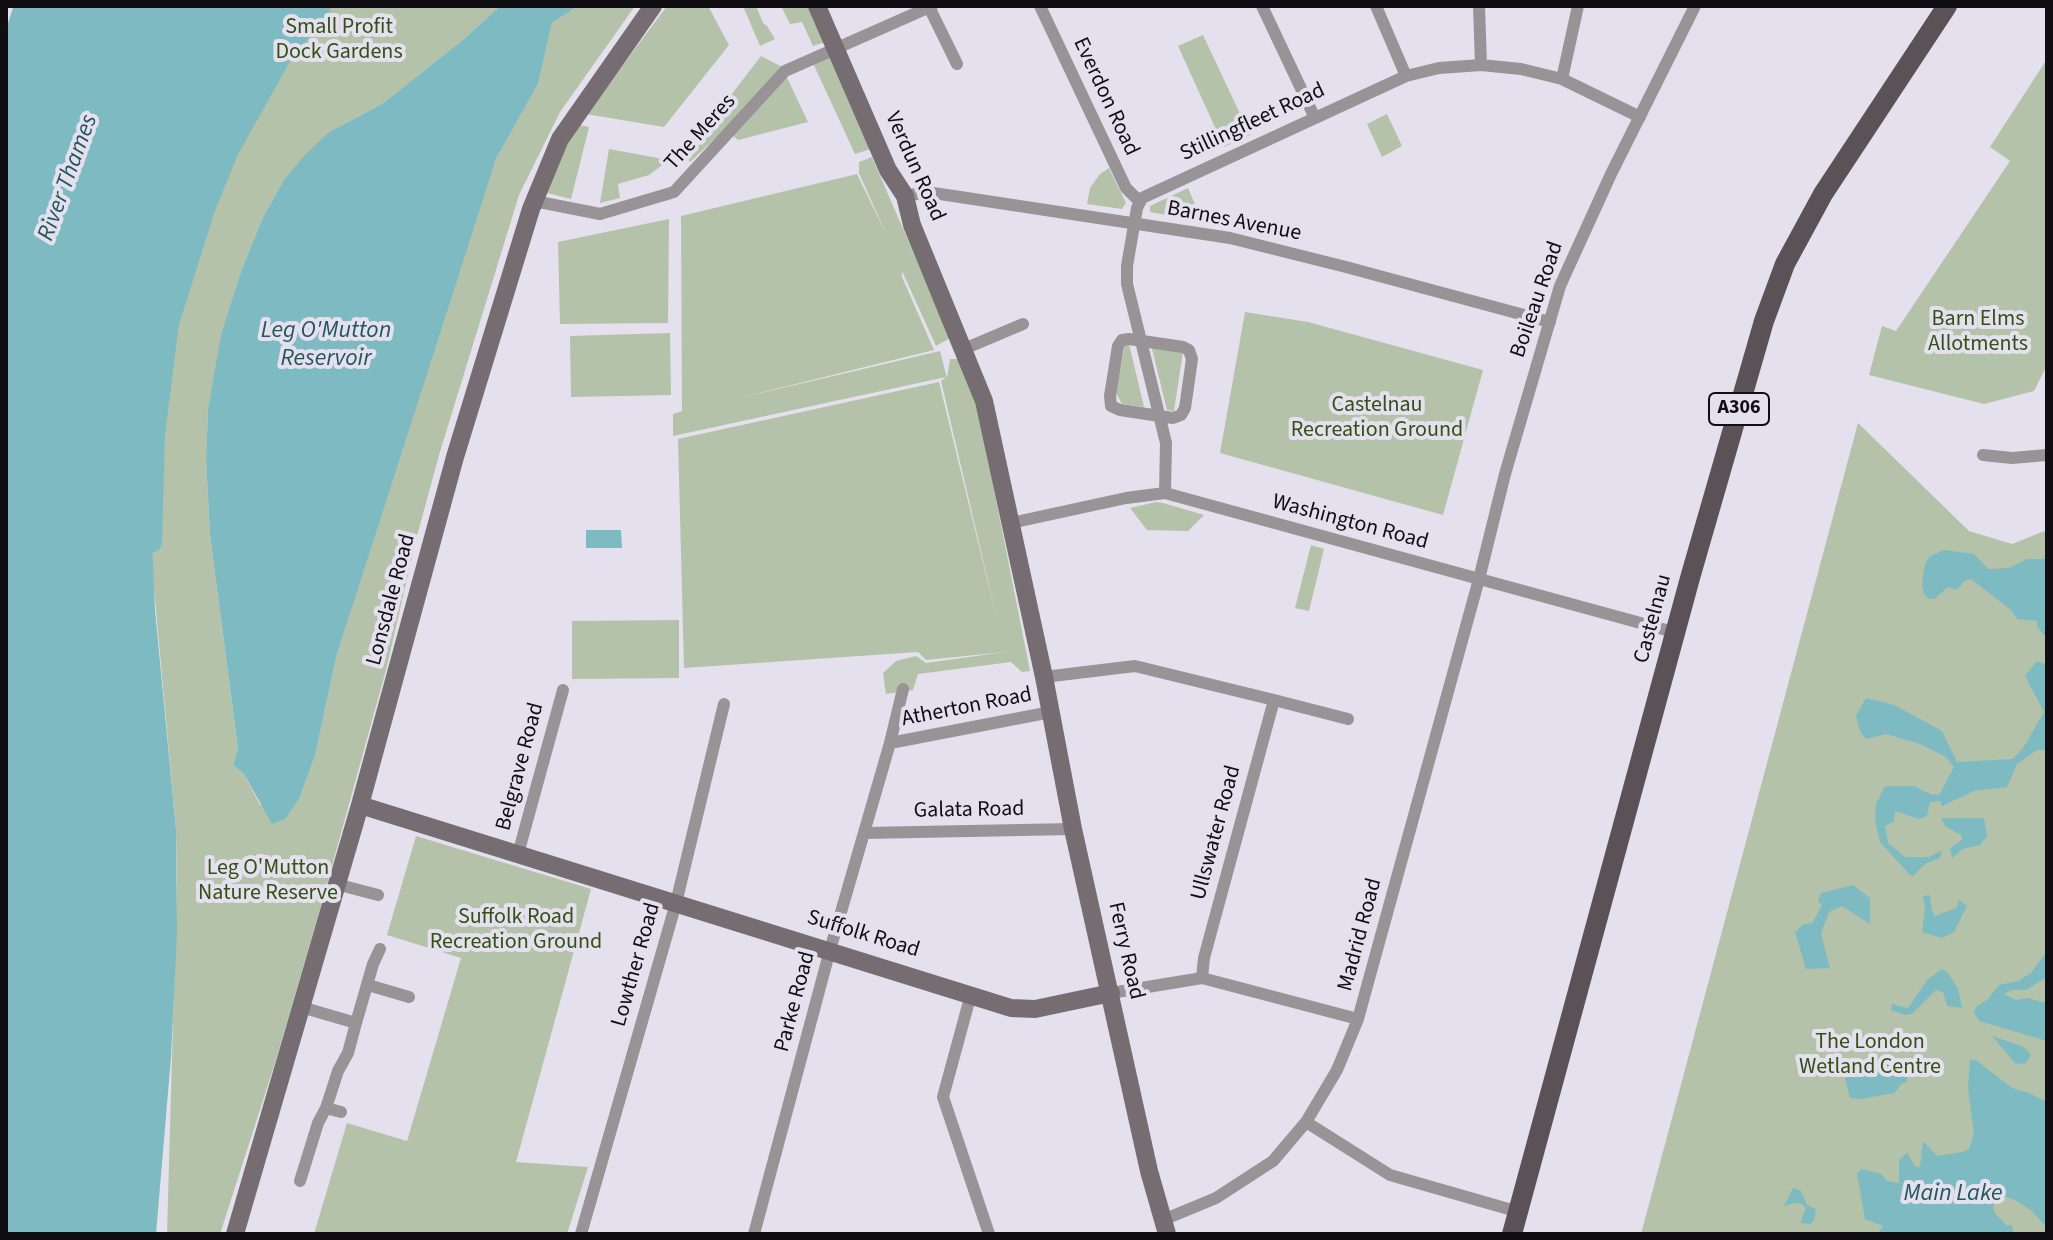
<!DOCTYPE html>
<html>
<head>
<meta charset="utf-8">
<style>
  body { margin:0 }
  #map { position:relative; width:2053px; height:1240px; overflow:hidden; background:#e4e0ed; font-family:"Source Sans 3",sans-serif }
  canvas { display:block }
  .frame { position:absolute; inset:0; border:8px solid #100e12; pointer-events:none }
</style>
</head>
<body>
<div id="map">
<canvas width="2053" height="1240"></canvas>
<div class="frame"></div>
</div>
<script>
const ctx = document.querySelector('canvas').getContext('2d');
ctx.lineJoin = 'round';
function fill(path, color) { ctx.fillStyle = color; ctx.fill(path, 'evenodd'); }
const shape = rows => new Path2D(rows.map(r => 'M' + r).join(''));
function trace(path, color, width, dash) { ctx.strokeStyle = color; ctx.lineWidth = width; ctx.lineCap = dash ? 'butt' : 'round'; ctx.setLineDash(dash || []); ctx.stroke(path); }
function label(font, color, halo, rows, align = 'center') {
  ctx.font = font + ' "Source Sans 3",sans-serif'; ctx.lineWidth = 8; ctx.setLineDash([]); ctx.textBaseline = 'middle'; ctx.strokeStyle = halo; ctx.fillStyle = color; for (const [text, x, y, turn = 0] of rows) {
    ctx.save(); ctx.translate(x, y); ctx.rotate((+turn || 0) * Math.PI / 180); ctx.textAlign = isNaN(turn) ? turn : align; if (halo) ctx.strokeText(text, 0, 0); ctx.fillText(text, 0, 0); ctx.restore();
  }
}
fill(shape([
  [321,6,500,6,464,39,382,104,329,132,284,180,263,217,242,269,222,335,208,409,206,459,210,535,238,750,233,765,244,774,260,805,299,799,315,756,337,654,452,290,496,159,538,84,552,23,578,6,635,6,560,112,519,195,439,455,417,536,386,670,319,913,275,1063,220,1234,167,1234,177,881,176,830,152,566,152,490,155,434,169,323,205,209,228,152,281,57],
  [667,6,708,6,729,45,664,127,586,114],
  [743,6,756,6,763,23,767,26,775,39,760,46],
  [781,6,810,6,826,42,813,46,802,22,790,24],
  [1203,35,1250,135,1224,147,1178,46],
  [830,55,871,149,855,154,812,61],
  [761,56,782,67,808,122,738,140,725,129,690,162,685,155],
  [2047,59,2047,365,2034,391,1984,404,1869,375,1882,326,1896,331,2010,161,1990,147],
  [1387,114,1402,146,1382,157,1367,124],
  [576,124,589,127,571,199,547,193],
  [609,149,669,160,649,175,618,184,620,198,600,203],
  [872,157,950,338,936,346,902,271,902,277,934,350,735,399,940,351,947,378,950,359,959,359,973,384,1030,671,1022,672,1011,662,918,674,913,690,886,694,883,673,896,661,916,656,926,663,1005,652,926,660,918,652,684,668,678,439,939,382,999,628,941,381,946,377,673,436,673,414,682,411,681,216,857,174,887,236,859,173,859,162],
  [1109,168,1126,203,1122,209,1087,204,1090,188,1100,174],
  [1188,188,1202,221,1150,212,1150,206],
  [669,219,668,323,560,324,558,242],
  [1245,312,1308,322,1483,370,1443,515,1220,453],
  [670,333,671,395,571,397,570,336],
  [1125,344,1129,344,1144,407,1122,404,1116,393],
  [1151,345,1183,352,1174,411,1167,410],
  [1858,423,1969,531,2012,544,2047,530,2047,1234,1641,1234],
  [1156,502,1163,503,1204,515,1188,531,1147,530,1130,508],
  [1311,545,1324,549,1309,611,1295,608],
  [679,620,679,678,572,679,572,621],
  [416,836,591,889,516,1162,588,1167,567,1234,314,1234,347,1123,407,1141,461,958,387,935]
]), '#b4c2a9');
fill(shape([
  [24,6,321,6,281,57,228,152,205,209,169,323,155,434,152,542,155,610,176,830,177,934,171,1057,156,1234,6,1234,6,63],
  [500,6,578,6,552,23,538,84,496,159,337,654,315,756,299,799,285,819,272,824,244,774,233,765,238,749,210,535,206,459,208,409,221,335,242,269,263,217,284,180,304,156,329,132,382,104,464,39],
  [586,530,621,530,622,548,586,548],
  [1944,550,1974,554,1988,569,2009,568,2027,559,2047,559,2047,638,2037,627,2037,621,2017,619,2012,611,1971,579,1964,581,1960,587,1955,590,1948,587,1934,599,1929,599,1924,594,1922,585,1925,564,1930,556],
  [2037,661,2047,665,2047,750,2037,750,2017,764,2007,787,1974,791,1942,806,1940,801,1930,802,1927,816,1919,819,1895,811,1894,821,1885,826,1888,843,1905,857,1929,857,1942,850,1940,858,1925,864,1912,877,1880,842,1875,819,1876,804,1885,786,1914,786,1930,794,1939,795,1954,767,1946,757,1920,744,1886,734,1866,739,1860,731,1856,716,1866,698,1894,705,1942,731,1957,762,2013,759,2023,748,2044,712,2025,676],
  [1941,818,1984,818,1987,836,1980,845,1963,849,1952,858,1950,848,1962,840,1961,835,1945,826],
  [1853,885,1870,898,1870,924,1842,906,1829,912,1821,933,1830,968,1806,969,1795,932,1804,924,1812,923,1822,906,1818,901,1821,893],
  [1930,895,1932,911,1935,916,1956,908,1959,900,1967,906,1954,932,1942,938,1922,932,1925,908,1923,896],
  [2047,951,2047,977,2026,990,2012,990,2004,994,2016,1000,2027,998,2047,1003,2047,1041,1979,1021,1974,1012,1976,1007,1987,1000,1999,985,2018,981,2031,973],
  [1942,969,1948,973,1958,989,1962,1008,1947,1006,1943,992,1936,990,1912,1014,1905,1015,1891,1010,1892,1004,1908,1008,1927,980],
  [1992,1036,2024,1047,2031,1055,2026,1063,2016,1064],
  [1878,1057,1885,1058,1895,1067,1908,1073,1907,1082,1901,1084,1895,1093,1860,1099,1850,1098,1845,1079,1852,1067],
  [1970,1060,1976,1060,2012,1088,2029,1093,2047,1102,2047,1228,2032,1211,2015,1200,2003,1196,1994,1201,1993,1208,1995,1213,2006,1225,2012,1225,2014,1234,1878,1234,1883,1226,1865,1219,1857,1173,1862,1169,1881,1174,1887,1181,1899,1183,1899,1160,1907,1153,1915,1166,1920,1167,1923,1141,1937,1156,1962,1152,1969,1149,1974,1134,1968,1088],
  [1793,1188,1801,1191,1807,1205,1816,1209,1814,1220,1810,1224,1800,1223,1806,1208,1802,1204,1794,1203,1784,1206]
]), '#7ebac1');
trace(shape([
  [6,63,24,6],
  [126,551,152,542,155,434,169,323,205,209,228,152,281,57,321,6]
]), '#7ebac1', 20);
trace(shape([
  [1040,6,1126,188,1139,201],
  [1262,6,1314,116],
  [1376,6,1406,76],
  [1479,6,1481,65],
  [929,7,957,64],
  [1562,79,1640,117],
  [905,196,927,192,1230,238,1346,267,1550,322],
  [534,201,600,214,674,192,785,71,932,6],
  [1129,339,1183,347,1189,350,1192,359,1185,408,1181,415,1173,418,1120,410,1111,406,1110,396,1118,346,1122,340,1129,339],
  [964,349,1023,324],
  [1983,455,2012,458,2047,455],
  [1165,493,1166,443,1127,284,1127,266,1137,208,1142,198,1406,76,1439,68,1481,65,1521,69,1562,79,1578,6],
  [1011,523,1126,498,1165,493,1677,633],
  [1044,677,1135,666,1274,700,1204,958,1202,978],
  [1274,700,1348,719],
  [890,743,1051,712],
  [865,833,1073,829],
  [518,854,563,690],
  [336,884,378,895],
  [368,985,409,997],
  [1111,993,1202,978,1358,1019],
  [971,994,943,1097,989,1234],
  [301,1007,356,1023,348,1053,338,1071,326,1108,341,1112],
  [356,1023,373,964,380,949],
  [1306,1122,1390,1175,1519,1212],
  [300,1181,318,1123,326,1108],
  [1163,1220,1216,1198,1273,1161,1306,1122,1337,1070,1358,1019,1479,579,1505,474,1560,286,1611,174,1695,6],
  [581,1234,676,903,724,704],
  [754,1234,830,950,890,743,903,689]
]), '#989396', 12);
trace(shape([
  [817,6,888,170,905,196,912,225,984,401,1044,677,1073,829,1149,1171,1167,1234],
  [360,805,1011,1008,1035,1009,1111,993],
  [235,1234,360,805,455,457,531,209,560,139,653,6]
]), '#756d71', 18);
trace(shape([
  [1512,1234,1690,578,1764,321,1785,264,1823,194,1947,6]
]), '#5b5257', 20);
for (const [x, y, w] of [
  [1739,409,60]
]) { const box = new Path2D(); box.roundRect(x - w / 2, y - 16, w, 32, 6); ctx.fillStyle = '#e4e0ed'; ctx.fill(box); trace(box, '#100e12', 2); }
label('bold 20px', '#100e12', null, [
  ["A306",1739,409]
]);
label('22px', '#345014', '#e4e0ed', [
  ["Small Profit",339,28],
  ["Dock Gardens",339,53],
  ["Barn Elms",1978,320],
  ["Allotments",1978,345],
  ["Castelnau",1377,406],
  ["Recreation Ground",1377,431],
  ["Leg O'Mutton",268,869],
  ["Nature Reserve",268,894],
  ["Suffolk Road",516,918],
  ["Recreation Ground",516,943],
  ["The London",1870,1043],
  ["Wetland Centre",1870,1068]
]);
label('22px', '#100e12', '#e4e0ed', [
  ["Everdon Road",1105,97,65],
  ["Stillingfleet Road",1253,123,-25],
  ["The Meres",701,133,-48],
  ["Verdun Road",914,167,66],
  ["Barnes Avenue",1234,222,11],
  ["Boileau Road",1538,300,-71],
  ["Washington Road",1350,523,15],
  ["Lonsdale Road",392,600,-75],
  ["Castelnau",1654,619,-75],
  ["Atherton Road",967,708,-11],
  ["Belgrave Road",521,767,-75],
  ["Galata Road",969,811,-1],
  ["Ullswater Road",1217,833,-75],
  ["Suffolk Road",863,935,17],
  ["Madrid Road",1361,935,-75],
  ["Ferry Road",1125,951,77],
  ["Lowther Road",637,965,-74],
  ["Parke Road",796,1002,-75]
]);
label('italic 24px', '#23575d', '#e4e0ed', [
  ["River Thames",69,178,-70],
  ["Leg O'Mutton",326,332],
  ["Reservoir",326,360],
  ["Main Lake",1953,1195]
]);
</script>
</body>
</html>
